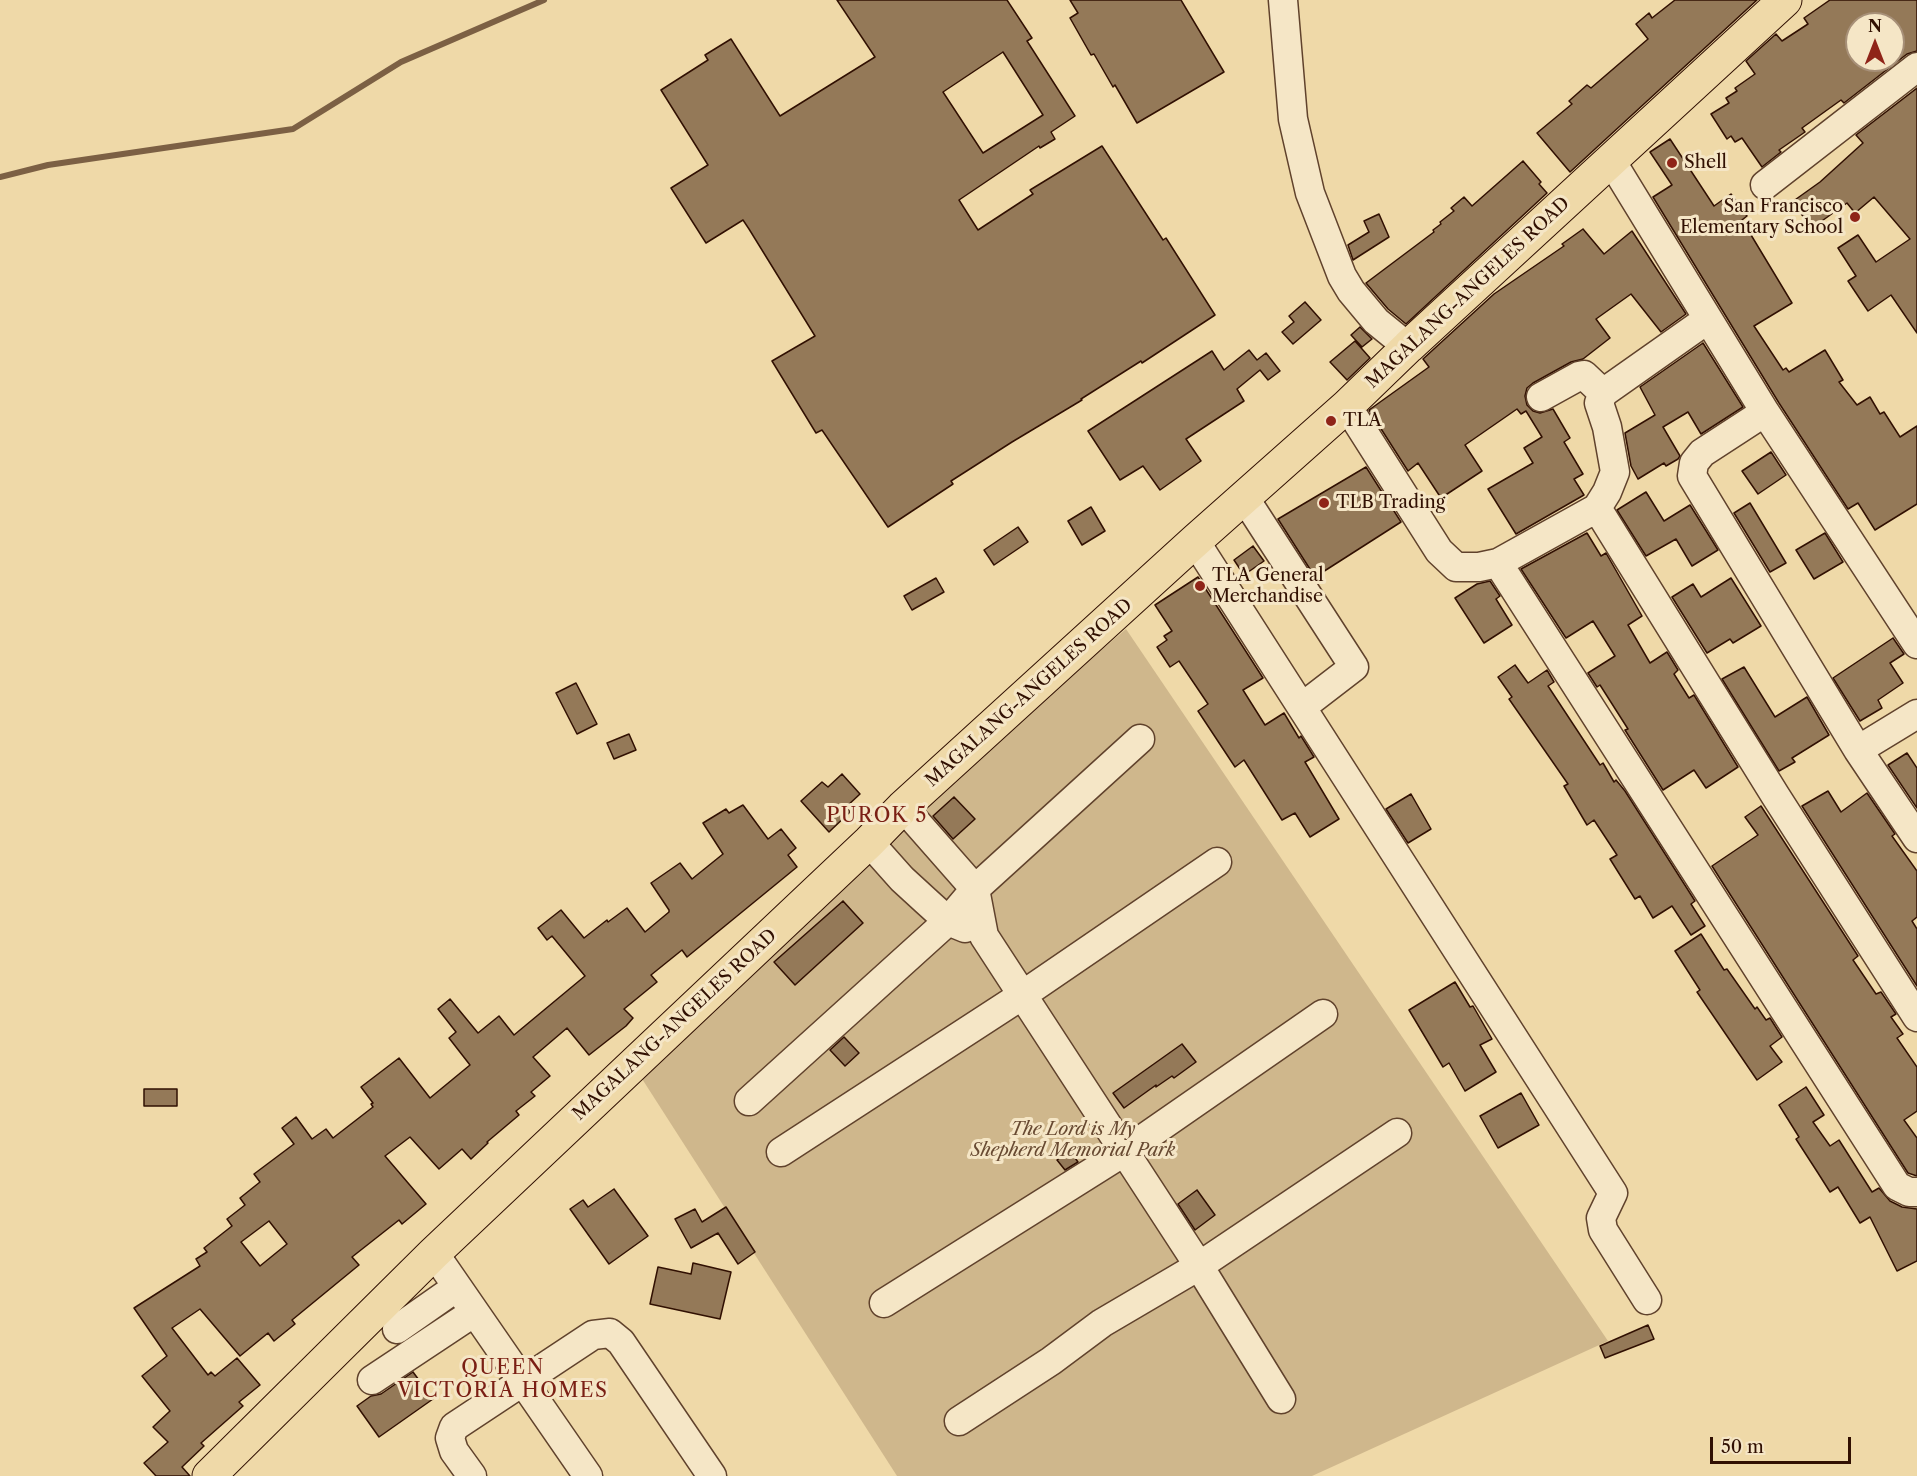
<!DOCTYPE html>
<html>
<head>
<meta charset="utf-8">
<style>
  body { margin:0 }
  #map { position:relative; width:1917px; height:1476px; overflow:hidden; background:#efd9a8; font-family:"Libre Caslon Text",serif }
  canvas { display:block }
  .north { position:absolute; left:1845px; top:12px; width:60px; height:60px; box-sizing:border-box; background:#f5e6c6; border:2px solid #a79078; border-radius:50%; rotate:0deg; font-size:16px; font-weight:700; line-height:24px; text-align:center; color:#311002 }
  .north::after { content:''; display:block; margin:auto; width:21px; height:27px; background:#8f2418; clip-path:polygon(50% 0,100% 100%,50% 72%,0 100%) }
  .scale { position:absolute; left:1710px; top:1437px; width:141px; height:27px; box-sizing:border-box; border:3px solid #311002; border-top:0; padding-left:8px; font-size:18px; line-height:21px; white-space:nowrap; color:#311002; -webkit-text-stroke:4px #f5e6c6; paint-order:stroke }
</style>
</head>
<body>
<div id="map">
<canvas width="1917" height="1476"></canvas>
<div class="north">N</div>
<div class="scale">50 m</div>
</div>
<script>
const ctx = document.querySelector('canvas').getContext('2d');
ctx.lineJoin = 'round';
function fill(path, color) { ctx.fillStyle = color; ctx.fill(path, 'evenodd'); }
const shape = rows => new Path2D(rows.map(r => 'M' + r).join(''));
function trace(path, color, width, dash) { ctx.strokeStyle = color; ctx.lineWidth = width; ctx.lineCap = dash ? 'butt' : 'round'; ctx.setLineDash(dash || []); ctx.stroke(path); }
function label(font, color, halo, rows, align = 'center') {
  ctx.font = font + ' "Libre Caslon Text",serif'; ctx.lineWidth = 6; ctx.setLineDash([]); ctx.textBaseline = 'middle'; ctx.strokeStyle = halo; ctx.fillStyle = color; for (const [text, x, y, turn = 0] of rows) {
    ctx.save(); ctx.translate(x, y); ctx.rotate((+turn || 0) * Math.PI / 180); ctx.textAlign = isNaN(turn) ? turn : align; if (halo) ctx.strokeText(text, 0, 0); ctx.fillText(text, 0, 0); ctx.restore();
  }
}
fill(shape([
  [1126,629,1608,1341,1312,1476,897,1476,637,1071,864,851]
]), '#cfb78c');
trace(shape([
  [0,177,48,165,293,129,401,62,544,0]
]), '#7c6044', 6);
const building = shape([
  [837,0,1007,0,1032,38,1027,41,1075,116,1051,132,1055,139,1040,148,1039,146,959,200,978,230,1033,194,1030,190,1102,146,1163,240,1166,238,1215,315,1142,363,1141,361,1081,399,1082,400,1012,442,951,481,953,484,888,527,822,430,816,433,772,361,815,336,749,229,743,220,706,243,671,188,708,165,661,90,708,60,705,55,731,39,780,116,875,57,837,0],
  [1003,52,1043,115,983,153,943,92,1003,52],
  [1070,0,1181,0,1224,72,1137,123,1115,85,1113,87,1094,54,1091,55,1070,18,1078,13,1070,0],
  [1675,0,1757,0,1570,172,1537,133,1572,104,1569,101,1587,85,1591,88,1648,39,1636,24,1649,13,1652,18,1675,0],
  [1830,0,1917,0,1917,51,1907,54,1844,103,1841,100,1802,128,1805,132,1779,150,1781,152,1762,167,1742,138,1735,142,1731,136,1727,139,1711,114,1729,103,1726,98,1737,91,1735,88,1755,74,1746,61,1776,34,1782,41,1808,24,1804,18,1830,0],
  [1857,24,1893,24,1893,60,1857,60,1857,24],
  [1917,88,1917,333,1891,295,1868,311,1848,281,1856,276,1838,248,1858,235,1876,262,1910,239,1874,197,1855,213,1847,203,1812,228,1792,202,1820,182,1863,143,1856,135,1917,88],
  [1670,139,1714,206,1731,194,1747,216,1742,220,1792,303,1754,326,1783,370,1786,368,1789,372,1825,350,1843,380,1839,382,1857,405,1870,397,1880,414,1884,412,1900,437,1917,426,1917,504,1875,530,1858,503,1848,509,1779,403,1653,197,1672,185,1650,152,1670,139],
  [1523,161,1541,182,1539,184,1547,193,1406,324,1388,309,1366,283,1434,232,1433,230,1441,224,1440,222,1454,211,1451,208,1464,197,1472,206,1523,161],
  [1379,214,1389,237,1353,260,1348,245,1369,232,1364,221,1379,214],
  [1583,229,1604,254,1632,231,1686,314,1661,332,1631,294,1596,319,1610,338,1583,359,1571,362,1533,383,1527,388,1525,396,1527,405,1533,411,1540,413,1553,409,1570,438,1564,442,1583,474,1574,479,1584,495,1516,534,1488,489,1533,463,1524,448,1542,437,1526,411,1521,414,1517,409,1465,445,1482,471,1441,498,1418,463,1408,471,1369,410,1429,367,1423,359,1494,294,1564,246,1562,244,1583,229],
  [1305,302,1321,320,1293,344,1282,332,1294,322,1289,316,1305,302],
  [1360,327,1372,339,1362,347,1351,335,1360,327],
  [1355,341,1370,358,1347,380,1330,362,1355,341],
  [1703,343,1743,407,1701,434,1688,412,1663,427,1680,456,1678,459,1666,466,1664,463,1638,479,1631,466,1625,433,1655,415,1640,387,1703,343],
  [1249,350,1257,360,1266,353,1280,371,1268,380,1260,370,1237,389,1244,401,1186,439,1201,461,1160,490,1143,466,1120,480,1088,431,1212,351,1224,370,1249,350],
  [1771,452,1786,475,1758,494,1742,471,1771,452],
  [1366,467,1401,522,1315,577,1278,519,1366,467],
  [1646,492,1664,521,1690,505,1718,550,1692,566,1676,539,1646,556,1617,510,1646,492],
  [1750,503,1786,563,1770,572,1734,513,1750,503],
  [1091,507,1105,531,1082,545,1068,521,1091,507],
  [1018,527,1028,542,994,565,984,550,1018,527],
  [1587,533,1601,556,1606,553,1642,616,1628,625,1650,663,1667,652,1678,670,1674,674,1689,698,1694,695,1738,767,1706,788,1694,770,1663,790,1625,730,1628,729,1600,685,1597,687,1588,673,1615,656,1593,621,1566,638,1521,569,1587,533],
  [1825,533,1843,562,1814,579,1796,550,1825,533],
  [1253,546,1264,561,1244,575,1234,560,1253,546],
  [1198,577,1263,678,1243,690,1265,725,1284,713,1299,738,1301,736,1314,757,1305,762,1339,819,1310,837,1295,813,1282,820,1244,760,1235,767,1198,711,1208,704,1179,661,1170,667,1157,647,1167,640,1164,636,1172,631,1155,605,1198,577],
  [936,578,944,592,912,610,904,596,936,578],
  [1731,578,1761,626,1733,643,1730,639,1707,653,1672,597,1693,584,1701,597,1731,578],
  [1490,581,1500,596,1496,599,1512,625,1484,643,1455,598,1477,584,1490,581],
  [1893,638,1904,654,1890,663,1903,683,1878,700,1882,708,1860,721,1833,678,1893,638],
  [1515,665,1528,683,1547,670,1554,682,1548,686,1600,765,1603,763,1614,782,1616,780,1625,791,1695,901,1691,904,1705,926,1691,935,1672,906,1653,918,1640,896,1635,899,1610,859,1617,855,1594,820,1587,825,1564,786,1568,784,1509,699,1512,697,1498,677,1515,665],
  [1744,667,1775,717,1807,697,1829,735,1792,758,1795,762,1779,771,1722,679,1744,667],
  [576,683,597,724,577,734,556,693,576,683],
  [629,734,636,750,614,759,607,743,629,734],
  [1907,753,1917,768,1917,808,1888,765,1907,753],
  [842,774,860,794,846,807,850,812,829,832,801,801,822,782,828,787,842,774],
  [1828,791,1841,812,1867,793,1895,834,1892,836,1917,871,1917,917,1912,921,1917,929,1917,986,1802,806,1828,791],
  [1411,794,1431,829,1408,843,1386,809,1411,794],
  [954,797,975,819,953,839,933,816,954,797],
  [743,805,768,839,781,829,796,848,788,855,797,867,687,957,682,950,651,975,657,982,624,1009,633,1018,626,1026,589,1055,567,1028,533,1057,550,1076,531,1092,535,1096,516,1111,519,1115,487,1142,488,1143,471,1159,462,1149,439,1169,410,1137,385,1156,426,1204,402,1224,399,1220,352,1257,359,1265,292,1320,295,1324,274,1341,268,1333,240,1356,200,1309,172,1328,208,1375,211,1372,215,1376,237,1358,260,1385,239,1402,243,1406,201,1443,204,1446,182,1467,190,1476,156,1476,144,1463,168,1442,153,1427,170,1411,142,1376,167,1356,134,1308,200,1266,196,1259,207,1252,204,1248,232,1226,227,1219,245,1205,240,1198,260,1182,254,1174,294,1144,282,1128,296,1117,312,1139,326,1129,333,1138,373,1107,371,1104,373,1103,361,1087,399,1058,430,1098,470,1065,449,1038,456,1032,438,1009,450,999,478,1033,499,1016,514,1035,585,976,552,936,547,940,538,928,561,910,584,938,607,920,608,922,627,908,645,932,669,912,669,910,651,883,680,863,692,879,723,854,703,823,726,809,729,813,743,805],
  [269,1221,287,1244,260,1266,241,1242,269,1221],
  [1761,806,1858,956,1853,960,1876,994,1881,992,1896,1014,1891,1017,1903,1034,1897,1038,1917,1067,1917,1111,1904,1120,1917,1138,1917,1176,1908,1173,1712,866,1758,835,1745,817,1761,806],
  [843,901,863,923,795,985,774,962,843,901],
  [1701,934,1724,970,1727,969,1755,1009,1757,1007,1766,1020,1770,1018,1782,1037,1770,1046,1782,1062,1757,1080,1697,992,1700,990,1675,951,1701,934],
  [1455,982,1470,1007,1473,1006,1492,1039,1480,1045,1496,1072,1465,1091,1449,1063,1443,1067,1409,1010,1455,982],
  [844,1037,859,1053,845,1066,830,1050,844,1037],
  [1182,1044,1196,1062,1174,1078,1172,1076,1156,1087,1156,1085,1124,1108,1113,1093,1182,1044],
  [1806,1087,1824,1115,1813,1122,1830,1146,1839,1140,1872,1192,1879,1188,1890,1201,1902,1207,1917,1209,1917,1261,1897,1271,1870,1217,1860,1223,1838,1187,1830,1192,1818,1173,1796,1139,1799,1137,1779,1105,1806,1087],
  [144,1089,177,1089,177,1106,144,1106,144,1089],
  [1521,1093,1539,1125,1498,1148,1480,1116,1521,1093],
  [1070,1151,1078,1162,1065,1170,1057,1160,1070,1151],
  [614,1189,648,1236,609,1264,570,1209,583,1200,588,1207,614,1189],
  [1197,1190,1215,1215,1195,1230,1178,1204,1197,1190],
  [726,1207,755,1252,738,1264,718,1233,691,1248,675,1219,695,1209,702,1222,726,1207],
  [693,1263,731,1272,720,1319,650,1304,658,1267,691,1274,693,1263],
  [1648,1325,1654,1339,1605,1358,1600,1346,1648,1325],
  [413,1372,433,1399,379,1437,357,1406,371,1396,381,1394,413,1372]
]);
fill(building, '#947958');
trace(building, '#311002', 1.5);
const minor = shape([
  [1283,0,1293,119,1310,193,1342,276,1351,291,1376,321,1408,347],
  [1612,162,1765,412,1917,644],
  [1765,185,1917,67],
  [1541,397,1579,376,1584,375,1603,393],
  [1347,406,1439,551,1456,567,1479,567,1498,563,1597,508,1607,492,1615,472,1607,427,1599,403,1603,393,1708,319],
  [1765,412,1702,453,1694,463,1692,476,1858,750,1917,838],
  [1244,497,1354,667,1302,707],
  [1597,508,1775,795,1917,1017],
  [1195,541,1613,1193,1601,1218,1603,1230,1647,1300],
  [1498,563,1897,1186,1909,1192,1917,1192],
  [1858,750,1917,714],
  [903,807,975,889,984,936,1199,1266,1281,1399],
  [869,842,902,879,926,901,948,921,965,928],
  [749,1101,948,921,975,889,1140,739],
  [781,1152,1021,996,1217,862],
  [434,1253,588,1476],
  [884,1303,1124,1152,1323,1014],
  [397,1329,457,1287],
  [372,1380,473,1313],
  [959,1421,1051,1361,1102,1323,1199,1266,1397,1133],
  [472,1476,454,1451,450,1438,454,1427,593,1335,610,1333,621,1342,712,1476]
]);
const major = shape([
  [209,1476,434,1253,869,842,903,807,1195,541,1347,406,1408,347,1785,0]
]);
trace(minor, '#60422c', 31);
trace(major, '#311002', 35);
trace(minor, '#f5e6c6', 28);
trace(major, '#efd9a8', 33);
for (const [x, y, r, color] of [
  [1672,163,6,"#8f2418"],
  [1855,217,6,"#8f2418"],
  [1331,421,6,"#8f2418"],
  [1324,503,6,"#8f2418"],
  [1200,586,6,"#8f2418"]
]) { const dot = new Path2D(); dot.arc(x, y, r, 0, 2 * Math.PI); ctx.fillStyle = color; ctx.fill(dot); trace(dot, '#f5e6c6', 2); }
label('18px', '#311002', '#f5e6c6', [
  ["Shell",1684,163],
  ["San Francisco",1843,207,"right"],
  ["Elementary School",1843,228,"right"],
  ["TLA",1343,421],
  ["TLB Trading",1336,503],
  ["TLA General",1212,576],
  ["Merchandise",1212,597]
], 'left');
label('18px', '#311002', '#f5e6c6', [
  ["MAGALANG-ANGELES ROAD",1468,293,-43],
  ["MAGALANG-ANGELES ROAD",1029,693,-42],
  ["MAGALANG-ANGELES ROAD",675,1025,-43]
]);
label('italic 18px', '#684a32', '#f5e6c6', [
  ["The Lord is My",1073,1130],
  ["Shepherd Memorial Park",1073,1151]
]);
ctx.letterSpacing = '1.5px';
label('20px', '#7a1f14', '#f5e6c6', [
  ["PUROK 5",877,816],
  ["QUEEN",503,1368],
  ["VICTORIA HOMES",503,1391]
]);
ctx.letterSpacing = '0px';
</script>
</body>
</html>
